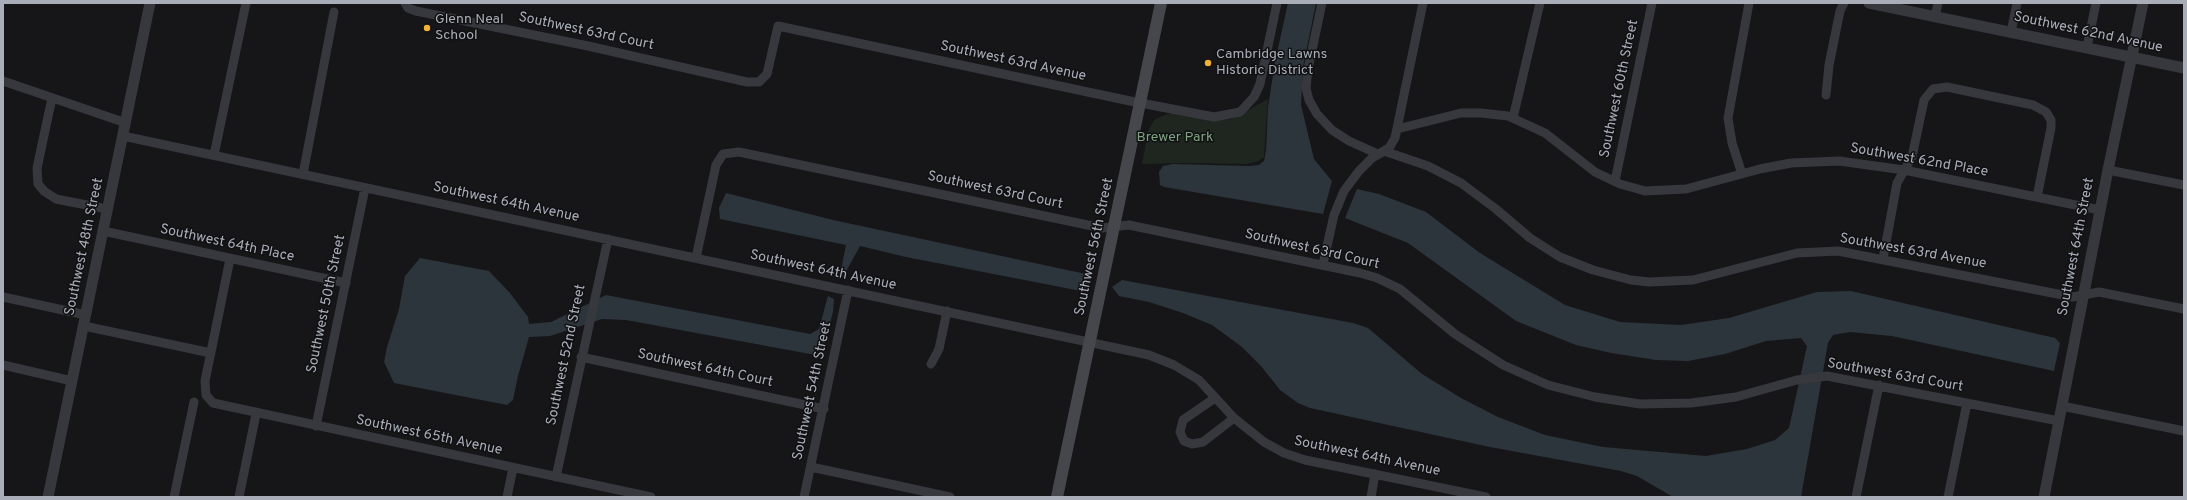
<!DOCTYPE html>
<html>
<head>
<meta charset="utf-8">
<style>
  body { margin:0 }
  #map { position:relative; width:2187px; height:500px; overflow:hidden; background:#161618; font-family:Overpass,sans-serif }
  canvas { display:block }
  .frame { position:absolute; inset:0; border:4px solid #a8adb8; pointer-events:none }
</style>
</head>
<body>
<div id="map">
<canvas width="2187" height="500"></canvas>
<div class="frame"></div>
</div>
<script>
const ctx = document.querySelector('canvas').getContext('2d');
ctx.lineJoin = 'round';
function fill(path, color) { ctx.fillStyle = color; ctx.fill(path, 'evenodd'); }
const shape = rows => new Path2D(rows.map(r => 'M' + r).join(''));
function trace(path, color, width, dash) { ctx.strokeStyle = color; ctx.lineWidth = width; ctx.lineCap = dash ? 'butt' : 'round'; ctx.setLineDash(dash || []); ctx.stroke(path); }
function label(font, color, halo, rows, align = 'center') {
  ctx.font = font + ' Overpass,sans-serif'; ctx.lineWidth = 3; ctx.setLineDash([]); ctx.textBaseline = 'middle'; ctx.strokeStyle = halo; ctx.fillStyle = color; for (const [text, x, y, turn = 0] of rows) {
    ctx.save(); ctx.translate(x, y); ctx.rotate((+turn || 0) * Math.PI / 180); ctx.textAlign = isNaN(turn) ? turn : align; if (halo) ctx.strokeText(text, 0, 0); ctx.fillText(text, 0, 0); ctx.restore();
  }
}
fill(shape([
  [1268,99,1264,157,1259,161,1247,164,1182,163,1142,164,1148,131,1154,120,1158,118,1173,112,1216,120,1232,119]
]), '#1e261f');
fill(shape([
  [1288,3,1316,3,1303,67,1301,105,1314,159,1332,181,1323,214,1164,187,1160,185,1159,172,1163,166,1173,164,1249,166,1259,165,1264,161,1266,151,1268,108,1275,62],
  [1357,189,1379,194,1426,212,1480,253,1565,305,1620,322,1681,325,1729,318,1817,292,1851,291,2055,338,2060,343,2054,371,1892,336,1850,332,1833,335,1828,343,1801,497,1673,497,1637,476,1621,471,1490,447,1310,408,1298,403,1280,390,1261,366,1242,347,1212,325,1183,313,1149,302,1119,296,1112,287,1122,280,1353,323,1368,328,1422,374,1461,398,1498,417,1545,435,1603,447,1706,456,1747,449,1775,440,1789,428,1807,346,1801,338,1766,341,1725,354,1688,361,1656,360,1611,353,1576,345,1516,321,1408,243,1345,218],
  [726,193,833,220,1086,274,1091,281,1087,290,1081,291,906,257,860,246,843,277,838,279,835,276,842,265,846,245,720,219,719,208],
  [420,258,489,271,510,293,528,317,529,324,551,322,606,295,810,334,819,329,828,296,834,299,833,312,821,356,626,320,602,319,550,336,529,337,518,376,513,400,507,405,394,383,384,362,387,347,399,309,405,276]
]), '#2c353c');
trace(shape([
  [405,3,408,8,416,11,588,46,747,82,759,82,767,74,778,26,1130,101,1214,117,1240,112,1254,97,1260,84,1277,3],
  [1322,3,1308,69,1306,88,1309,100,1317,114,1332,130,1349,141,1378,154],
  [1935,17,1938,3],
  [2011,32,2017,3],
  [2087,47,2096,3],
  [3,81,126,123],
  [1826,95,1829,65,1840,11,1844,3],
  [52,98,37,168,38,184,44,191,56,199,107,209],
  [1513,118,1540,3],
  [1397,129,1461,113,1481,113,1508,116,1545,133,1595,172,1620,184,1645,191,1686,189,1760,169,1791,163,1839,161,1904,170,2100,210],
  [123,136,1149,355,1174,365,1199,380,1234,418,1264,442,1284,453,1305,460,1486,497],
  [1384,151,1428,166,1461,183,1496,209,1530,238,1560,257,1593,270,1631,280,1649,282,1693,280,1797,253,1838,251,2073,297,2099,292,2184,309],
  [214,155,246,3],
  [2108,170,2184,185],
  [303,174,334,12],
  [1742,174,1732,143,1728,118,1749,3],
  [1615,181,1652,3],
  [103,231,346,283],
  [696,258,716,165,723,154,739,152,1102,228,1129,225,1360,273,1377,278,1400,289,1455,334,1503,365,1548,385,1595,397,1640,404,1691,403,1736,397,1797,380,1827,376,2059,421],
  [230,259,205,381,206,395,213,403,651,497],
  [1883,259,1897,183,1912,157,1924,100,1933,89,1947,87,2033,105,2046,112,2051,120,2051,128,2037,197],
  [1323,264,1334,215,1344,191,1359,171,1372,158,1389,148,1395,138,1423,3],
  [3,297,86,315],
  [84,326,211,353],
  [581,357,824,409],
  [931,364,939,349,947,311],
  [3,365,72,381],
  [1215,398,1183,420,1180,432,1184,441,1192,444,1203,442,1234,418],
  [2062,406,2184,431],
  [316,426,365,188],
  [811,467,950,497],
  [556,477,608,239],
  [174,497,194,402],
  [239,497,256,414],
  [507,497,513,468],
  [804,497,848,290],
  [1371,497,1375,474],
  [1856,497,1879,385],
  [1948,497,1967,403]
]), '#37383d', 9);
trace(shape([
  [1869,3,2184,68],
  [48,497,150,3],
  [2044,497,2108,170,2143,3]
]), '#37383d', 11);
trace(shape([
  [1057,497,1161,3]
]), '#45474d', 12);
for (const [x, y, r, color] of [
  [427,28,4,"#f2b134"],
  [1208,63,4,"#f2b134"]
]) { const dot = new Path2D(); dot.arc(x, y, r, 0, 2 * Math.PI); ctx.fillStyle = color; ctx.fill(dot); trace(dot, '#111113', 1.5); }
label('14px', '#a8adb8', '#111113', [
  ["Glenn Neal",435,20],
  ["School",435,36],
  ["Cambridge Lawns",1216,55],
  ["Historic District",1216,71]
], 'left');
label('14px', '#a8adb8', '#111113', [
  ["Southwest 63rd Court",586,32,12],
  ["Southwest 62nd Avenue",2088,33,12],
  ["Southwest 63rd Avenue",1013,62,12],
  ["Southwest 60th Street",1620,89,-78],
  ["Southwest 62nd Place",1919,161,10],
  ["Southwest 63rd Court",995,191,12],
  ["Southwest 64th Avenue",506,203,12],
  ["Southwest 64th Place",227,244,12],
  ["Southwest 48th Street",85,247,-78],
  ["Southwest 56th Street",1095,247,-78],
  ["Southwest 64th Street",2077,247,-79],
  ["Southwest 63rd Court",1312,250,13],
  ["Southwest 63rd Avenue",1913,252,10],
  ["Southwest 64th Avenue",823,271,12],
  ["Southwest 50th Street",327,304,-78],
  ["Southwest 52nd Street",567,355,-78],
  ["Southwest 64th Court",705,369,12],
  ["Southwest 63rd Court",1895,376,10],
  ["Southwest 54th Street",813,391,-78],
  ["Southwest 65th Avenue",429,436,12],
  ["Southwest 64th Avenue",1367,457,12]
]);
label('14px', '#7fa381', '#111113', [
  ["Brewer Park",1175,138]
]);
</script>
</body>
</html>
